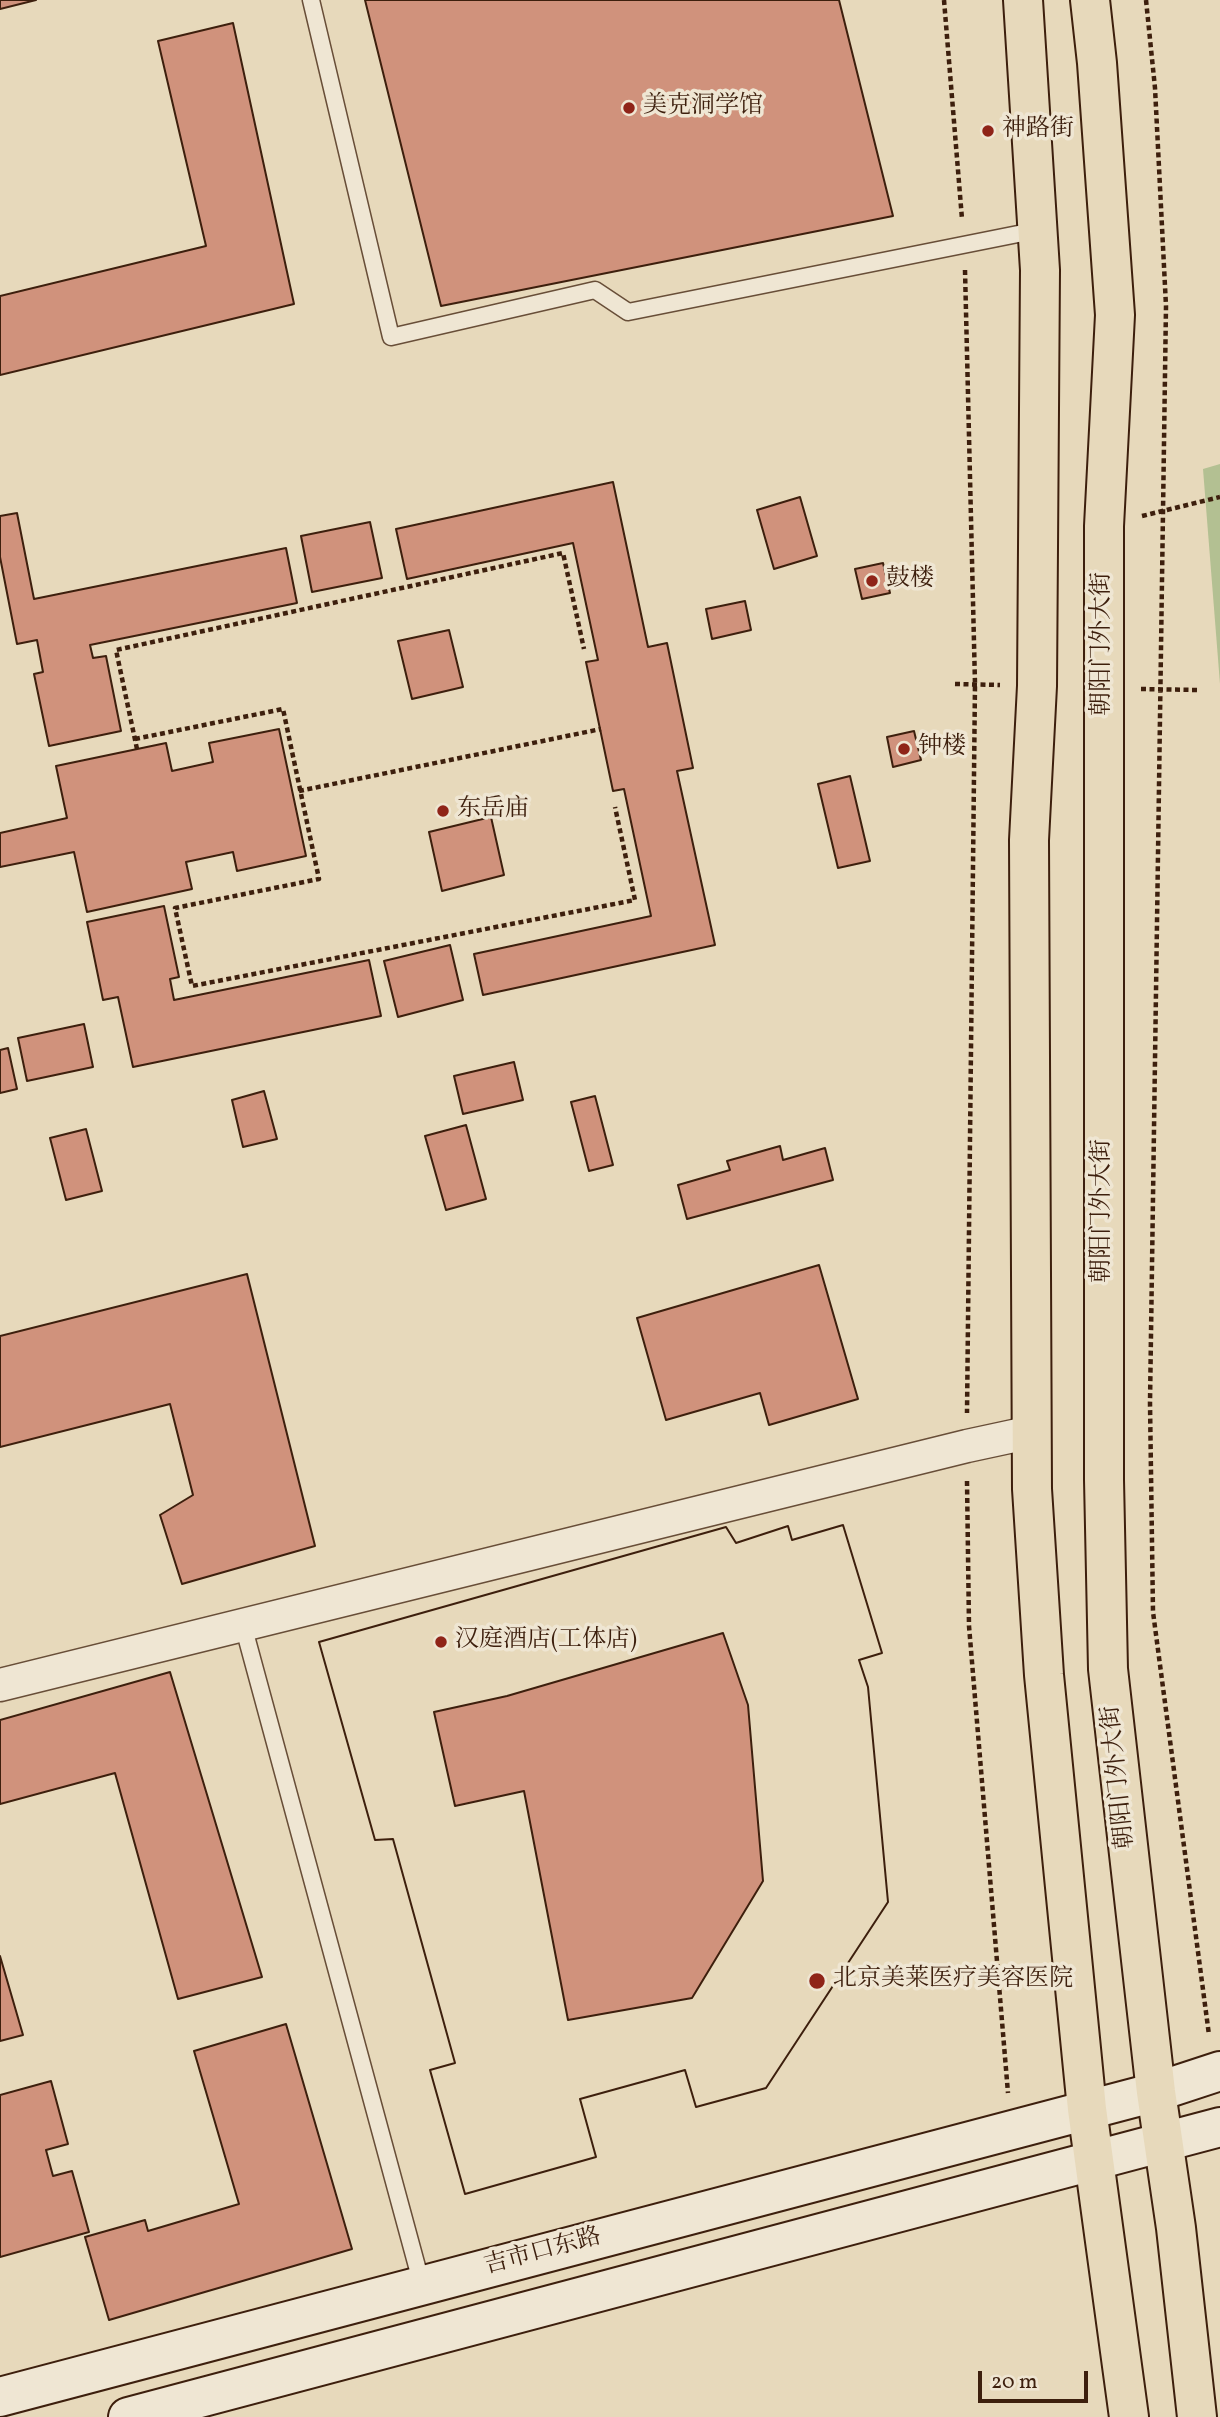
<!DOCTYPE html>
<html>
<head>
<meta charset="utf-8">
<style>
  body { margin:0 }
  #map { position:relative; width:1220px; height:2417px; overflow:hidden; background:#e7d9bb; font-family:Vollkorn,serif }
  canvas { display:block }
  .scale { position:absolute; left:978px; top:2371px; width:110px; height:32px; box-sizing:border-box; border:4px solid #3d1f0d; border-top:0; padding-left:9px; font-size:21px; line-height:24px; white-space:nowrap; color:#3d1f0d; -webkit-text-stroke:5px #efe6d3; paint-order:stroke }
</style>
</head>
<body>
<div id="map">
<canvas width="1220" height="2417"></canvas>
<div class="scale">20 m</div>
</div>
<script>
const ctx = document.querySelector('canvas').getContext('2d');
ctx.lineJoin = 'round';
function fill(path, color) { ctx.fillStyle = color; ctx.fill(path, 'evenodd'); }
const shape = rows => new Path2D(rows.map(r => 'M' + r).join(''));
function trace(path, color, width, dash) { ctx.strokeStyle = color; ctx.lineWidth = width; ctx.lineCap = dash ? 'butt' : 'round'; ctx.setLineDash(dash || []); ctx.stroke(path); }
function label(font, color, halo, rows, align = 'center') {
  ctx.font = font + ' Vollkorn,"Noto Serif SC",serif'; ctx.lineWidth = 7; ctx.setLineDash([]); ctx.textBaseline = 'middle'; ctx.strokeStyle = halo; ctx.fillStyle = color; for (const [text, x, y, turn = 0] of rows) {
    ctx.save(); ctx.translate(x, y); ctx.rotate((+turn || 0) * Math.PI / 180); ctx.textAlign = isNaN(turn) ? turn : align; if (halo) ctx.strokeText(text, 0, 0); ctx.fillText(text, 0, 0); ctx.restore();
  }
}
fill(shape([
  [1220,464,1220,684,1203,469]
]), '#b3c092');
const building = shape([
  [0,0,36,0,0,9,0,0],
  [365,0,839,0,893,216,441,306,365,0],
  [233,23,294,304,0,375,0,296,206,246,158,41,233,23],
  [613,482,648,647,667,643,693,768,677,771,715,945,483,995,474,954,651,916,624,789,613,791,586,662,598,660,573,543,407,579,396,529,613,482],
  [800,497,817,556,774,569,757,510,800,497],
  [17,513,34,599,286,548,297,603,90,645,93,658,106,656,121,731,49,746,34,674,43,672,37,640,17,644,0,557,0,516,17,513],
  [370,522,382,578,312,592,301,536,370,522],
  [883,563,890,593,862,599,855,569,883,563],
  [745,601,751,630,712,639,706,609,745,601],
  [449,630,463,687,412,699,398,641,449,630],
  [279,729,306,856,237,871,233,852,186,862,192,889,87,912,74,852,0,867,0,833,67,818,56,766,166,743,172,771,213,762,209,743,279,729],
  [914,731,921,760,893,767,887,737,914,731],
  [850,776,870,861,838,868,818,784,850,776],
  [491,817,504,875,442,891,429,832,491,817],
  [164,906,179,977,170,979,174,1000,369,960,381,1016,133,1067,118,997,103,1000,87,922,164,906],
  [450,945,463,1000,398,1017,384,961,450,945],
  [84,1024,93,1067,27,1081,18,1038,84,1024],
  [8,1048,17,1089,0,1093,0,1050,8,1048],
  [514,1062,523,1100,463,1114,454,1076,514,1062],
  [264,1091,277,1139,243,1147,232,1100,264,1091],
  [595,1096,613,1165,589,1171,571,1102,595,1096],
  [466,1125,486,1199,446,1210,425,1136,466,1125],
  [86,1129,102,1191,66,1200,50,1138,86,1129],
  [780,1146,783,1160,825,1148,833,1180,687,1219,678,1185,730,1170,727,1161,780,1146],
  [819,1265,858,1399,769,1425,760,1393,666,1420,637,1318,819,1265],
  [247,1274,315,1546,182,1584,160,1515,193,1495,170,1404,0,1447,0,1336,247,1274],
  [843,1525,882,1653,859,1660,868,1687,888,1902,766,2088,696,2107,685,2070,580,2099,596,2157,465,2194,430,2070,455,2063,393,1839,375,1840,319,1642,726,1527,736,1543,788,1526,792,1540,843,1525],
  [723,1633,748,1705,763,1881,692,1998,568,2020,524,1791,455,1806,434,1712,507,1696,723,1633],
  [843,1525,882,1653,859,1660,868,1687,888,1902,766,2088,696,2107,685,2070,580,2099,596,2157,465,2194,430,2070,455,2063,393,1839,375,1840,319,1642,726,1527,736,1543,788,1526,792,1540,843,1525],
  [170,1672,262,1977,178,1999,115,1773,0,1804,0,1720,170,1672],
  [0,1956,23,2035,0,2041,0,1956],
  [286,2024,352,2249,109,2320,85,2237,145,2220,148,2231,239,2204,194,2051,286,2024],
  [51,2081,68,2144,46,2150,53,2176,72,2171,89,2232,0,2257,0,2095,51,2081]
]);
fill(building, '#d0927c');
trace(building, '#3d1f0d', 2);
const lane = shape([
  [311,0,391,337,595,290,628,312,1038,230],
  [243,1625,422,2285]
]);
const street = shape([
  [0,1685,967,1446,1032,1432]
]);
const secondary = shape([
  [0,2397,1156,2092,1220,2071],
  [128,2417,1220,2127]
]);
const highway = shape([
  [1023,0,1040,270,1037,686,1029,840,1032,1489,1044,1675,1087,2109,1129,2417],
  [1090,0,1097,63,1115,315,1104,526,1104,1480,1108,1669,1156,2092,1176,2228,1197,2417]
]);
trace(lane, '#684e38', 19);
trace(street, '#684e38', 35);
trace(secondary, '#3d1f0d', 42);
trace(highway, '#3d1f0d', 42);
trace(shape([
  [944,0,962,219],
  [1146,0,1155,88,1166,306,1150,1403,1153,1612,1209,2035],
  [965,270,975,684,967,1413],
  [1142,516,1220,497],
  [955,684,1000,685],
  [1141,689,1199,690],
  [135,739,283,709,319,879,175,908,192,986,635,900,615,807],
  [137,749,116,650,563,553,584,649],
  [299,791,601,729],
  [967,1481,969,1626,1008,2093]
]), '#3d1f0d', 4.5, [5, 3.5]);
trace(lane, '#efe6d3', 16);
trace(street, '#efe6d3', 32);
trace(secondary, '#efe6d3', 38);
trace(highway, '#e7d9bb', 38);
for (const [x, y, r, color] of [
  [629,108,7,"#8f2418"],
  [988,131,7,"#8f2418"],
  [872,581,7,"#8f2418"],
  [904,749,7,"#8f2418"],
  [443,811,7,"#8f2418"],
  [441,1642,7,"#8f2418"],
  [817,1981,9,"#8f2418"]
]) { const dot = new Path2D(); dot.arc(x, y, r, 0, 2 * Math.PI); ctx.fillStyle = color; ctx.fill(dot); trace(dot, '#efe6d3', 2.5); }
label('24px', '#3d1f0d', '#efe6d3', [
  ["美克洞学馆",643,108],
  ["神路街",1002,131],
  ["鼓楼",886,581],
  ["钟楼",918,749],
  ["东岳庙",457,811],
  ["汉庭酒店(工体店)",455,1642],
  ["北京美莱医疗美容医院",833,1981]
], 'left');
label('24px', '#3d1f0d', '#efe6d3', [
  ["朝阳门外大街",1104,644,-90],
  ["朝阳门外大街",1104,1211,-90],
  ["朝阳门外大街",1120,1777,-96],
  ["吉市口东路",543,2253,-15]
]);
</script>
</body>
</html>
